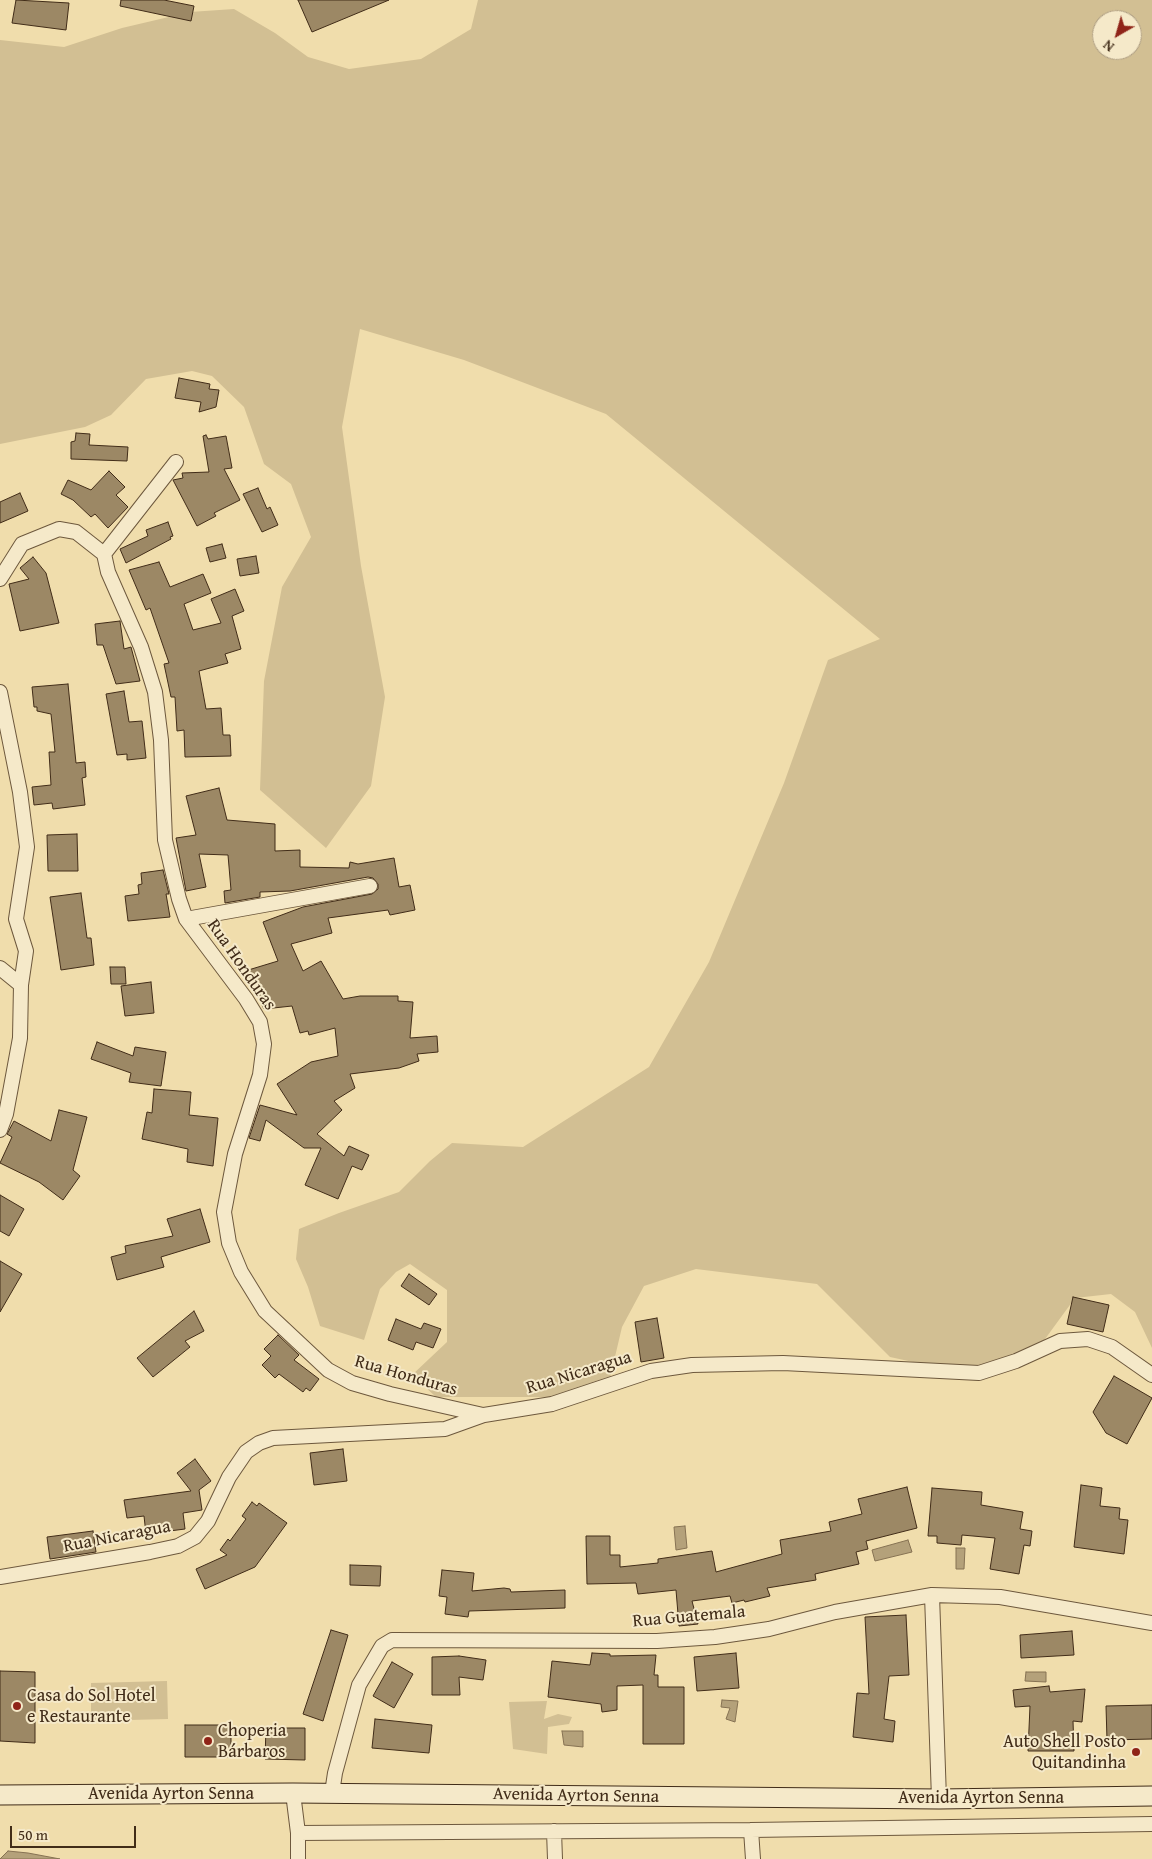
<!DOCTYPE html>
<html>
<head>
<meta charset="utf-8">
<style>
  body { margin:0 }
  #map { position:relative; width:1152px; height:1859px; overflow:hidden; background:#f0ddac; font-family:"Gentium Book Plus",serif }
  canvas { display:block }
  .north { position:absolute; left:1092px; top:10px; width:50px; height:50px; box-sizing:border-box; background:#f5e9c9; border:1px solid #ad9d82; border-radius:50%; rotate:218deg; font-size:14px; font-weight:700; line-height:20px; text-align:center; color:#412c18 }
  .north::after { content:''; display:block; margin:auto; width:18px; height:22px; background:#8f2418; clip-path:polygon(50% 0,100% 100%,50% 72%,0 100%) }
  .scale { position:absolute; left:10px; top:1826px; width:126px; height:22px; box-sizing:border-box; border:2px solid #412c18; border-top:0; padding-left:6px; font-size:15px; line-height:18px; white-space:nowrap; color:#412c18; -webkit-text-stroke:4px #f5e9c9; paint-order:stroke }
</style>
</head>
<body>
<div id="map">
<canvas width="1152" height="1859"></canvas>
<div class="north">N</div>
<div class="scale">50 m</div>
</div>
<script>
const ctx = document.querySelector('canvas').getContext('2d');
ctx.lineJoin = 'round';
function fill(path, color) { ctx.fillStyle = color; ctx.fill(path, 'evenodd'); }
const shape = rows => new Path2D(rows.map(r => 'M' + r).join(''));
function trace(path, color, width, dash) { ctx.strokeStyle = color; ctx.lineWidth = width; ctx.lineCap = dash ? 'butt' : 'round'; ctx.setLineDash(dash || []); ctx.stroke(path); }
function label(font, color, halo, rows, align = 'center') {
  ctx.font = font + ' "Gentium Book Plus",serif'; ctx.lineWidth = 4; ctx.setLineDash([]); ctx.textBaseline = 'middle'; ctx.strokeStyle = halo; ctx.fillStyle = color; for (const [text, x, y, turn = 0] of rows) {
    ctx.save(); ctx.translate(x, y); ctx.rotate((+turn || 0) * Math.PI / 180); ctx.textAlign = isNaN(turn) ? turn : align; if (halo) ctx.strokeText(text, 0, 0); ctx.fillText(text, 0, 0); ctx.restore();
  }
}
fill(shape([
  [478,0,1152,0,1152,1348,1135,1312,1111,1294,1075,1298,1037,1350,964,1373,890,1357,817,1284,696,1269,644,1286,622,1327,610,1378,556,1397,436,1397,412,1375,447,1342,447,1290,410,1264,396,1272,380,1289,364,1340,320,1326,308,1287,296,1259,299,1229,339,1213,399,1192,430,1161,452,1143,523,1147,649,1067,709,962,784,783,828,660,880,639,606,414,464,360,360,329,342,427,361,566,385,697,371,786,326,848,260,790,264,681,282,587,311,537,291,484,264,464,244,407,212,376,192,371,146,379,111,415,85,427,0,444,0,40,64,47,122,28,190,12,234,9,275,33,308,57,349,69,421,59,471,29],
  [1102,20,1132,20,1132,50,1102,50],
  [167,1681,168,1719,91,1721,91,1683],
  [547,1701,544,1719,558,1714,572,1717,569,1724,548,1727,547,1754,513,1749,509,1702]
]), '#d2bf93');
const water = shape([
  [685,1526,687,1548,676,1550,674,1527,685,1526],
  [908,1540,912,1552,875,1561,872,1550,908,1540],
  [956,1548,965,1548,964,1569,956,1569,956,1548],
  [1026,1672,1046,1672,1046,1682,1025,1681,1026,1672],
  [722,1700,738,1701,735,1722,726,1719,730,1708,721,1707,722,1700],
  [562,1731,583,1731,583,1747,564,1745,562,1731],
  [8,1851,28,1853,60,1859,0,1859,8,1851]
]);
fill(water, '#b4a17a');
trace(water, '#867253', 1);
const building = shape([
  [16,0,69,3,66,30,12,23,16,0],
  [121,0,164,0,194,6,191,21,120,6,121,0],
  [298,0,389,0,312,32,298,0],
  [179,378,210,384,209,389,219,390,216,407,199,412,201,402,175,398,179,378],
  [76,433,90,434,89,445,128,447,127,461,71,459,71,442,75,441,76,433],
  [206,435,208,439,226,436,232,468,224,469,240,500,214,513,216,516,197,526,173,480,183,478,182,473,209,472,203,436,206,435],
  [109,471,125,487,116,495,128,507,108,528,95,514,91,517,73,500,61,494,68,480,91,490,109,471],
  [258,488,267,509,270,507,278,525,262,532,243,494,258,488],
  [20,493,28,511,0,523,0,502,20,493],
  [168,522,173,536,170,537,171,539,126,563,120,549,148,536,146,530,168,522],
  [222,544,226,558,210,562,206,548,222,544],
  [256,556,259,573,240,576,237,559,256,556],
  [33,557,46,573,59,623,20,631,9,584,29,579,20,568,33,557],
  [159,562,170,587,203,574,211,593,184,604,193,630,221,623,211,599,235,589,244,611,232,616,241,649,225,654,228,663,199,671,206,709,221,708,223,735,230,735,231,756,185,757,184,730,177,731,175,697,171,697,164,664,169,663,150,608,146,610,129,570,159,562],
  [120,621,124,649,131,647,140,681,116,684,103,645,97,645,95,624,120,621],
  [68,684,76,763,85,762,86,777,82,778,85,805,53,809,52,803,34,805,32,787,51,785,49,752,55,752,51,714,37,711,37,707,34,707,32,687,68,684],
  [124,691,129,722,142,721,146,758,127,760,127,754,117,755,106,694,124,691],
  [219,788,227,820,275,824,275,851,300,850,300,867,349,868,350,862,358,864,394,858,399,887,410,885,415,910,390,915,388,910,328,918,332,933,291,944,303,971,321,961,343,999,360,996,398,996,398,1001,413,1002,410,1038,437,1036,438,1052,417,1054,419,1061,399,1068,350,1074,355,1088,334,1101,342,1110,317,1134,344,1156,349,1146,369,1155,362,1170,352,1166,338,1199,305,1185,321,1148,304,1148,266,1120,260,1141,249,1138,260,1105,297,1115,277,1084,311,1062,338,1056,335,1028,309,1035,308,1031,300,1033,292,1006,264,1009,245,971,278,961,263,922,303,907,372,894,378,889,378,884,373,878,368,877,290,891,260,892,260,897,225,903,224,891,231,890,228,855,199,854,206,887,186,891,176,838,196,835,186,796,219,788],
  [77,834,78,871,48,871,47,835,77,834],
  [163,870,169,894,166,894,170,917,128,921,125,896,139,894,138,885,142,884,141,873,163,870],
  [81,893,87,938,91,938,94,965,61,970,50,897,81,893],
  [110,967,125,967,126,984,111,984,110,967],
  [151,982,154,1013,125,1016,121,986,151,982],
  [97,1042,133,1056,135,1047,166,1052,161,1086,129,1082,131,1073,91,1059,97,1042],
  [154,1089,191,1092,189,1115,218,1118,213,1166,187,1162,188,1149,142,1139,147,1112,152,1113,154,1089],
  [59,1110,87,1117,73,1170,80,1176,63,1200,39,1182,0,1163,12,1137,7,1134,14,1121,51,1141,59,1110],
  [0,1195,24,1209,9,1236,0,1231,0,1195],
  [200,1209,210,1242,161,1257,164,1267,117,1280,111,1257,126,1253,125,1246,173,1236,167,1219,200,1209],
  [0,1261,22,1274,0,1312,0,1261],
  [409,1274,437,1294,429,1305,401,1286,409,1274],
  [1073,1297,1109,1305,1103,1332,1067,1324,1073,1297],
  [194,1311,204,1331,185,1341,190,1347,153,1377,137,1358,194,1311],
  [657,1318,664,1358,641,1362,635,1322,657,1318],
  [396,1319,421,1329,424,1323,441,1329,433,1348,416,1342,413,1350,388,1340,396,1319],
  [278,1335,299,1355,294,1360,319,1379,310,1391,306,1388,303,1392,279,1374,275,1378,262,1365,271,1356,264,1349,278,1335],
  [1114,1376,1152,1398,1127,1444,1106,1433,1093,1412,1114,1376],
  [343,1449,347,1481,314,1485,310,1453,343,1449],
  [195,1459,211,1481,199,1490,202,1510,183,1513,185,1529,146,1534,144,1516,127,1518,124,1500,191,1491,177,1473,195,1459],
  [1081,1485,1102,1488,1100,1506,1120,1508,1119,1519,1128,1520,1124,1554,1074,1547,1081,1485],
  [907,1487,917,1528,866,1541,868,1549,856,1552,859,1564,815,1574,816,1580,767,1588,770,1596,745,1602,744,1600,732,1603,730,1596,692,1601,698,1624,679,1626,676,1590,638,1594,636,1583,587,1584,586,1536,610,1536,610,1555,620,1555,620,1567,658,1563,658,1559,712,1551,716,1572,782,1554,780,1540,831,1531,829,1522,862,1514,858,1499,907,1487],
  [932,1488,982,1492,981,1505,1023,1512,1020,1529,1032,1531,1030,1546,1024,1545,1019,1574,990,1569,995,1538,962,1535,961,1545,937,1543,937,1536,928,1536,932,1488],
  [252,1502,257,1506,259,1503,287,1523,255,1567,205,1589,196,1569,227,1555,220,1550,228,1539,230,1541,246,1519,242,1516,252,1502],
  [93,1531,96,1552,50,1559,47,1537,93,1531],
  [350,1565,381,1566,380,1586,350,1585,350,1565],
  [442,1570,474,1573,472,1591,504,1588,510,1589,511,1592,565,1590,565,1608,469,1611,468,1617,445,1614,447,1597,439,1596,442,1570],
  [906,1615,909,1675,889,1676,884,1719,895,1721,893,1742,853,1737,857,1693,869,1694,865,1617,906,1615],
  [331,1630,348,1635,323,1721,303,1714,331,1630],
  [1072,1631,1074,1655,1021,1658,1020,1635,1072,1631],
  [592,1653,610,1654,610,1656,656,1655,654,1675,658,1675,658,1687,684,1687,684,1744,643,1744,643,1685,617,1686,617,1710,602,1712,601,1704,548,1697,552,1661,590,1665,592,1653],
  [736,1653,739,1688,697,1691,694,1657,736,1653],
  [459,1656,486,1660,483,1680,459,1677,460,1695,432,1695,432,1657,459,1656],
  [392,1662,413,1674,394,1708,373,1696,392,1662],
  [0,1671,35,1672,35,1743,0,1741,0,1671],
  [1049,1686,1050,1692,1085,1689,1082,1722,1073,1721,1074,1751,1028,1751,1030,1706,1015,1707,1013,1690,1049,1686],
  [1152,1705,1152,1739,1107,1740,1106,1706,1152,1705],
  [375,1719,432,1725,429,1753,372,1748,375,1719],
  [185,1725,231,1725,231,1757,185,1757,185,1725],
  [266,1728,305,1728,305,1760,265,1759,266,1728]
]);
fill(building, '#9c8865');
trace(building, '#412c18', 1);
const street = shape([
  [104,554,176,462],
  [0,579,22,544,59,529,76,532,104,554,108,572,141,647,155,692,161,740,165,840,179,899,186,919,246,999,260,1022,264,1044,260,1075,235,1154,224,1212,229,1243,241,1272,265,1311,328,1370,352,1383,390,1394,483,1415],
  [0,692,20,792,27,847,16,919,26,951,21,985,20,1038,6,1114,0,1130],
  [186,919,370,886],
  [0,968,21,985],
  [0,1577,150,1552,178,1546,195,1537,208,1521,229,1477,246,1452,259,1443,273,1438,445,1429,484,1415,552,1404,651,1371,692,1365,783,1363,979,1373,1016,1361,1060,1341,1088,1339,1112,1347,1152,1375],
  [932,1595,939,1799],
  [293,1793,298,1833,298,1859],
  [332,1793,335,1773,359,1685,382,1646,392,1640,657,1641,715,1637,769,1629,835,1612,932,1595,1000,1597,1152,1623],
  [751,1830,753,1859],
  [554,1831,555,1859],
  [298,1833,751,1830,1152,1824]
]);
const secondary = shape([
  [0,1795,293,1793,939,1799,1152,1796]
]);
trace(street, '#6d583d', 16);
trace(secondary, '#412c18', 21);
trace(street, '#f5e9c9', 14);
trace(secondary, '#f5e9c9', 19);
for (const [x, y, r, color] of [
  [17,1706,5,"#8f2418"],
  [208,1741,5,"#8f2418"],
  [1136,1752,5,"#8f2418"]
]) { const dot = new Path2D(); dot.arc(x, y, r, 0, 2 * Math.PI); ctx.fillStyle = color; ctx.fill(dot); trace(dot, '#f5e9c9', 2); }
label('18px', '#412c18', '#f5e9c9', [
  ["Rua Honduras",241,965,55],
  ["Rua Nicaragua",579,1373,-17],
  ["Rua Honduras",406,1376,16],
  ["Rua Nicaragua",117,1537,-11],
  ["Rua Guatemala",689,1617,-5],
  ["Avenida Ayrton Senna",171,1794],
  ["Avenida Ayrton Senna",576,1796,1],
  ["Avenida Ayrton Senna",981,1798]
]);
label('18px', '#412c18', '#f5e9c9', [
  ["Casa do Sol Hotel",27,1696],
  ["e Restaurante",27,1717],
  ["Choperia",218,1731],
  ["Bárbaros",218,1752],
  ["Auto Shell Posto",1126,1742,"right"],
  ["Quitandinha",1126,1763,"right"]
], 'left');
</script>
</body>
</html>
